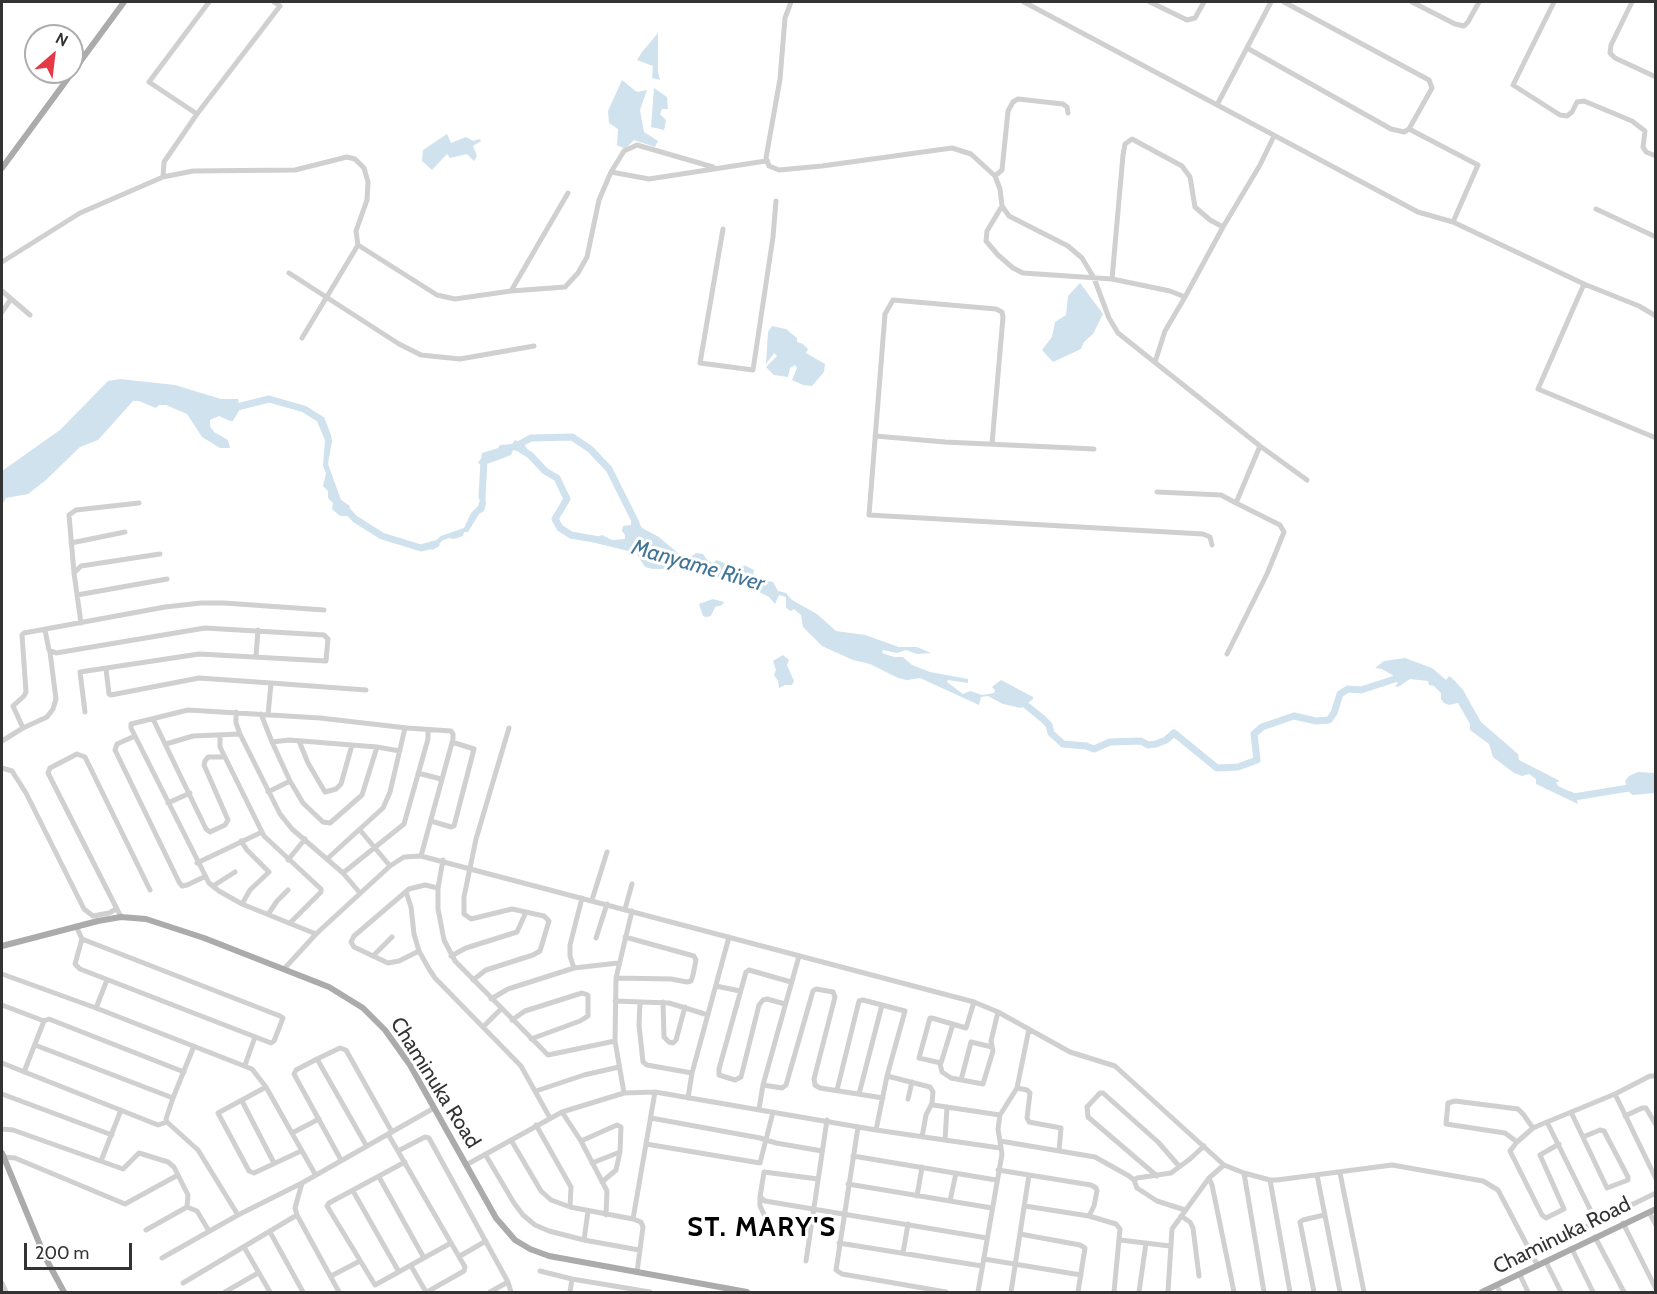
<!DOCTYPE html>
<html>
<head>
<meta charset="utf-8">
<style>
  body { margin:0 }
  #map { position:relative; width:1657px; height:1294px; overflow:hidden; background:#fff; font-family:Cabin,sans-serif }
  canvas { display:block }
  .frame { position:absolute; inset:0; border:3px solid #333; pointer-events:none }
  .north { position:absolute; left:24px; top:24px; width:60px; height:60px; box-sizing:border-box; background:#fff; border:2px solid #adadad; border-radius:50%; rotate:28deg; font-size:16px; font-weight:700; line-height:24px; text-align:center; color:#333 }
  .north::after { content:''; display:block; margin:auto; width:21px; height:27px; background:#e63946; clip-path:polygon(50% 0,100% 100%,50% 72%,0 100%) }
  .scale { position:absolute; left:24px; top:1243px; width:108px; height:27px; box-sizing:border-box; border:3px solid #333; border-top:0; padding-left:8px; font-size:18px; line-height:21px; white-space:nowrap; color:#333; -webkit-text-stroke:4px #fff; paint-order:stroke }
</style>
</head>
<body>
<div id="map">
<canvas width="1657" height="1294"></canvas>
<div class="frame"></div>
<div class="north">N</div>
<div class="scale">200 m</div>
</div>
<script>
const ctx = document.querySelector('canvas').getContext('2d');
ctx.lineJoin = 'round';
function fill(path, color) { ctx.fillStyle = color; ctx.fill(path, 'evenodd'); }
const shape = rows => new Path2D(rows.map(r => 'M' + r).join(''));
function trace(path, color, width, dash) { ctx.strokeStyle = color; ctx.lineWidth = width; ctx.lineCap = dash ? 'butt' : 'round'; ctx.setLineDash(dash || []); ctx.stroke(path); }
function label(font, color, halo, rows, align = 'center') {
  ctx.font = font + ' Cabin,sans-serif'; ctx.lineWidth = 6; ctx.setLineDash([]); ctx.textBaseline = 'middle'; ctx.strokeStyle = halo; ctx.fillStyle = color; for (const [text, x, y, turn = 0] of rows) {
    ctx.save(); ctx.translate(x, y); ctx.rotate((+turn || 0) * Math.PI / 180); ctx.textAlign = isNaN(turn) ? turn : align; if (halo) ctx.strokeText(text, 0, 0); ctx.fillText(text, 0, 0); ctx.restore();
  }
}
fill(shape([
  [658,33,658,71,660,80,652,78,653,66,637,60,642,52],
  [622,80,637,92,647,90,640,110,644,132,658,141,655,147,634,140,625,149,617,145,618,129,609,123,608,111],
  [654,88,667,97,668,109,662,109,660,114,666,120,664,130,651,127],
  [447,134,451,143,466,137,473,141,480,139,481,141,473,146,477,156,474,161,467,154,450,158,447,154,432,170,422,161,423,150],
  [1080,283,1103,314,1093,334,1084,342,1081,349,1053,362,1042,350,1052,337,1055,322,1066,315,1068,296],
  [772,326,786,329,797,338,797,342,803,344,808,349,806,353,825,364,824,372,812,386,803,385,792,380,797,368,795,365,790,368,788,377,774,375,766,367,777,356,774,353,766,364,768,332],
  [120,379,175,385,221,399,238,399,240,409,233,421,230,421,219,416,210,420,210,426,214,432,228,440,230,448,220,448,202,437,187,414,166,405,159,405,156,408,139,401,133,401,98,440,80,447,46,480,28,494,6,498,2,505,2,471,60,430,108,381],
  [319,417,324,417,331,435,332,441,328,464,341,500,350,506,347,516,340,516,332,509,333,503,328,498,328,491,323,486,326,473,323,466,325,440,316,419],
  [515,440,524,444,529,452,527,454,513,450,511,455,501,459,481,466,478,462,481,459,482,453,498,448,500,445,512,444],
  [484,487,486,504,484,511,479,514,468,532,464,532,463,536,454,539,449,538,443,540,433,550,427,548,431,541,434,542,441,536,464,528,471,513,478,506,481,497,480,490],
  [635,516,642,528,659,537,686,560,696,553,703,554,708,561,713,563,717,560,731,566,746,566,754,570,753,574,764,580,773,582,778,591,786,593,792,600,817,614,836,631,865,635,899,647,917,647,931,653,917,654,906,650,897,653,883,650,882,653,894,657,903,657,912,665,930,672,968,679,968,683,948,680,947,682,963,694,970,691,982,695,994,693,995,690,992,687,1001,680,1033,697,1033,699,1021,708,1003,704,988,696,981,697,979,705,920,678,907,680,898,678,870,664,853,660,822,646,803,627,801,615,794,609,791,611,786,608,786,597,779,595,775,604,769,597,751,588,721,577,711,579,688,570,686,566,677,561,675,569,653,569,645,567,636,553,596,543,597,537,602,535,612,540,625,539,625,535,622,531,623,526,631,525,631,518],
  [713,599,724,602,722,605,715,607,711,616,706,617,703,616,699,604],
  [783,655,789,660,787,665,794,681,792,685,785,685,779,688,778,681,774,675,776,670,773,661],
  [1405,658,1432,668,1446,680,1449,676,1453,679,1463,690,1481,722,1518,754,1519,760,1558,780,1559,782,1556,782,1558,786,1575,794,1578,804,1536,784,1536,779,1529,774,1522,776,1514,773,1493,757,1489,744,1470,730,1470,724,1458,703,1449,705,1444,703,1441,699,1441,693,1434,686,1429,685,1428,681,1410,679,1398,687,1395,686,1398,683,1395,680,1394,676,1382,669,1375,668,1384,661],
  [1638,772,1655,773,1655,793,1633,795,1629,792,1625,781,1629,776]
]), '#cfe2ee');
trace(shape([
  [233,408,269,399,304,409,320,419,322,423],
  [516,446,531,438,572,437,590,449,609,469,636,523],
  [522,450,530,455,545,471,557,478,567,499,555,519,560,528,571,535,605,541],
  [482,497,484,460,486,459],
  [343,506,355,519,382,536,421,548,436,544],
  [1021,701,1043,719,1049,725,1051,733,1063,744,1086,746,1094,749,1110,742,1141,741,1148,745,1156,744,1166,740,1174,733,1217,768,1238,767,1257,760,1254,734,1262,727,1294,716,1316,721,1329,720,1334,713,1340,694,1348,689,1361,690,1395,679,1400,673],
  [1570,795,1574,797,1635,787]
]), '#cfe2ee', 7);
trace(shape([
  [791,2,785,18,780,79,766,158,769,166,779,170,822,166,952,148,971,154,995,176,1000,189,1002,206,1009,216,1068,246,1082,258,1094,278,1109,318,1118,333,1260,446,1307,480],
  [1024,2,1418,212,1453,222,1584,284,1639,306,1656,316],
  [1150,2,1187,20,1195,18,1204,2],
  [1412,2,1455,24,1464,26,1468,22,1479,2],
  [1554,2,1513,85,1560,115,1567,116,1572,112,1577,102,1584,101,1632,121,1645,131,1643,147,1646,152,1656,156],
  [1632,2,1611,45,1610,53,1615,58,1656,77],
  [1247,48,1391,129,1404,132,1409,129,1432,88,1429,80,1284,2],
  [1217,105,1271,2],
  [197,114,149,82,209,2],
  [1409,129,1478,165,1453,222],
  [611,172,624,151,637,145,713,167],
  [995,176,1002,170,1008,111,1013,102,1018,99,1063,104,1067,107,1068,113],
  [163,177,164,162,197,114,280,6,274,2],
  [1002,206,987,231,986,241,998,255,1013,268,1023,273,1112,279,1170,291,1185,297,1223,227,1260,165,1274,136],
  [1596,209,1656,237],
  [723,229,700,363,753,370,773,237,776,201],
  [2,262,80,213,163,177,193,171,295,170,347,157,355,159,364,168,368,182,367,200,356,231,358,245,437,295,455,299,511,291,565,287,578,273,587,257,599,200,611,172,649,179,766,161],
  [289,273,399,344,421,355,460,359,534,346],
  [1112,279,1123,155,1125,144,1132,139,1182,166,1190,177,1195,207,1210,220,1223,227],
  [1584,284,1538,389,1656,438],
  [2,291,30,315],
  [511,291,568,193],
  [2,312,11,299],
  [302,338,358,245],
  [1155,362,1165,331,1185,297],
  [875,436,945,442,1094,449],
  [992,444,1003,317,1002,312,996,309,893,300,885,314,869,515,1203,534,1210,537,1212,545],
  [1157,492,1221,495,1236,503],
  [71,543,125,532],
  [74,573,81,566,160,554],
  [77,595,167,579],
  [81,623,74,573,69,515,76,510,139,503],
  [45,630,49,650,56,653,205,628,324,635,328,639,326,661,199,654,80,672,85,712],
  [1227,654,1267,574,1284,532,1280,525,1236,503,1260,446],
  [256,656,258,630],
  [106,669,109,694,111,695,199,678,271,683,268,715],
  [271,683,366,690],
  [236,712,236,723,240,734,280,814,292,829,343,873,360,893],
  [261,714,272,742,290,781],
  [153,719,206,829,210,832,225,825,228,820,204,765,205,761,208,757,225,757],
  [23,728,47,717,53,709,56,699,50,652],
  [135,736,117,744,115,750,179,882,182,886,187,885,204,877],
  [220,736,220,747,264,836,321,889,321,892,291,922],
  [2,741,23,728,13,706,24,696,26,692,22,635,24,633,165,607,201,603,224,603,324,610],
  [299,741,308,763,325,792,336,789,341,784,352,745],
  [272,742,289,740,377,747,400,751],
  [166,744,193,736,240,734],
  [2,768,12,771,26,793,84,909,93,916,109,913,116,909],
  [418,773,441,779],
  [268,792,290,781,303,803,323,822,330,823,362,795,377,747],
  [168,803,190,793],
  [431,821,451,827,454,826,474,749,452,742],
  [360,830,390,866],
  [241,841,247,850,269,872,250,890,242,904],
  [327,859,383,808,390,792,405,728],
  [288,860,305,839],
  [443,860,438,888,438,909,444,940,455,961,548,1055,615,1041],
  [197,863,262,832],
  [343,873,404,824,428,739,428,730],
  [213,886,235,872],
  [406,892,411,907,414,934,419,951,429,969,435,978,521,1066,550,1118],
  [592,900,607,852],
  [625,909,632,884],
  [269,913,277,901,288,890],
  [121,917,48,773,50,768,77,754,85,757,150,890],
  [76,926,82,939,75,964,80,969,271,1043,274,1041,283,1018,280,1016,82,939],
  [316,934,242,904,219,891,209,883,131,728,131,724,188,710,320,718,407,728,451,731,453,734,453,739,421,856],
  [596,938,607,904],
  [419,951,399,961,388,963,354,947,351,942,354,936,409,889,425,885,438,888],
  [373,956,392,937],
  [451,956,466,948,517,932,526,912],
  [574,968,570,956,570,945,582,898],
  [284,969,316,934,390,866,404,857,421,856,974,1002,998,1012,1070,1052,1115,1066,1224,1165,1209,1178,1172,1229,1168,1292],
  [2,974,96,1008,252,1069,266,1087,315,1174],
  [616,978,671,979,687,982,691,981,693,975,696,960,694,956,625,937],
  [473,980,486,970,533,955,540,951,549,921,544,916,512,909,471,919,464,914,464,897,476,839,509,728],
  [716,986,740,991],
  [491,999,508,989,574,968,618,963],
  [615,1001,669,1003,708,1015],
  [640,1002,639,1025,643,1062,647,1065,692,1073],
  [663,1002,664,1037,669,1042,673,1043,676,1040,685,1007],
  [785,1004,767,999,763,1000,759,1005,741,1077,735,1080,719,1075,719,1069,746,972,749,970,791,982],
  [2,1005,44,1021],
  [96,1008,107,980],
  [512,1020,525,1011,582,993,588,995,588,1016,580,1021,531,1039],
  [953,1024,941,1063,919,1058,930,1018,932,1018,966,1028,974,1002],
  [483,1027,501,1009],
  [35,1045,173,1098],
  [317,1059,340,1048,346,1050,392,1132],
  [2,1063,158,1125,167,1122,166,1119,173,1098,194,1046],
  [940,1064,942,1072,951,1078,983,1084,993,1051,991,1041,998,1012],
  [245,1065,255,1037],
  [24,1072,44,1021,49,1019,184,1072],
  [887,1076,930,1087,933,1092,932,1103,933,1105,1000,1115],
  [1656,1076,1650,1076,1615,1094,1656,1179],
  [961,1080,971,1042,992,1047],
  [763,1085,782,1088,786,1085,813,991,816,989,833,992,835,997,814,1079,815,1085,820,1088,883,1098],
  [266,1087,218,1113,249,1171,254,1173,301,1151],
  [1017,1088,1027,1090,1030,1093,1027,1118,1029,1122,1061,1128,1059,1151],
  [837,1090,859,1001,863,1000,905,1011,887,1076,876,1130],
  [536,1091,584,1075,619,1067],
  [624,1093,615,1041,616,978,632,911],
  [2,1094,112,1135],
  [859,1094,882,1005],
  [688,1098,692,1073,729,937],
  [908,1099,912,1082],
  [242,1101,274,1163],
  [759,1109,763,1085,799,956],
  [562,1112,581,1141,607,1191,606,1215],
  [1571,1112,1607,1188,1628,1180,1628,1177,1604,1131,1600,1130,1583,1137],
  [1625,1116,1642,1108,1646,1108,1656,1125],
  [651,1118,760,1138,776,1143,822,1151],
  [167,1122,198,1150,238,1215,302,1183],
  [1547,1122,1533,1128,1517,1142,1510,1151,1542,1215,1546,1218,1564,1209,1540,1155,1559,1144],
  [536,1125,571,1187,570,1207],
  [858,1127,836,1270,842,1274,946,1292],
  [2,1129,13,1130,123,1169,139,1153,168,1162,174,1167,188,1195,187,1207,197,1211,209,1231],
  [292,1133,319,1119],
  [388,1134,465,1267,464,1271,427,1292],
  [922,1137,926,1115,932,1103],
  [511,1140,541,1191,551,1200,570,1207,633,1219,641,1222,643,1227,637,1272],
  [945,1140,947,1107],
  [581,1141,617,1125,621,1127,620,1152,592,1163],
  [1000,1141,1095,1157,1129,1176,1134,1180],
  [1517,1142,1505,1133,1446,1124,1448,1103,1455,1101,1518,1109,1523,1114,1533,1128],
  [646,1144,760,1163,773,1112],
  [398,1151,425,1137,429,1138,508,1282,490,1292],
  [485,1154,514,1203,523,1215,535,1225,549,1231,584,1240,639,1250],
  [853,1156,996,1180],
  [3,1157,15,1158,125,1204,178,1175],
  [341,1160,294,1074,296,1070,317,1059,366,1145],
  [101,1161,121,1110],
  [405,1162,329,1203,327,1206,375,1285,451,1243],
  [466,1165,562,1112,624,1093,655,1092,876,1130,1000,1148],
  [1224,1165,1244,1173,1264,1292],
  [998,1170,1091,1185,1096,1188,1097,1191,1094,1206,1089,1216,1025,1206],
  [1244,1173,1270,1180,1277,1180,1392,1165,1483,1181,1498,1190,1538,1266],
  [1340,1173,1364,1292],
  [1317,1175,1340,1292],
  [1157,1176,1088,1117,1087,1107,1100,1093,1103,1093,1158,1142,1179,1166],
  [379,1177,424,1258],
  [1209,1178,1212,1185,1234,1292],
  [818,1179,764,1172,760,1197,765,1201,987,1238],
  [1270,1180,1290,1292],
  [602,1182,616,1170,620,1152],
  [848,1184,992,1208],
  [353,1191,399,1272],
  [917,1196,922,1167],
  [760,1197,760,1206,772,1231],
  [950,1201,956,1173],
  [1185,1210,1157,1201,1137,1188,1134,1180,1137,1178,1171,1173,1190,1159,1204,1146],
  [1649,1212,1656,1225],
  [1089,1216,1116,1224,1120,1229,1114,1292],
  [1181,1216,1190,1222,1193,1228,1199,1276],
  [633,1219,655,1092],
  [1596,1221,1547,1122,1615,1094],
  [1623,1223,1656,1289],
  [146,1230,187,1207],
  [270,1232,303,1292],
  [1020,1234,1080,1245,1085,1248,1078,1292],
  [1595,1237,1624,1292],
  [584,1240,588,1211],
  [1120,1240,1170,1246],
  [1555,1242,1656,1193],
  [839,1243,982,1266],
  [244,1247,270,1292],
  [1572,1249,1593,1292],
  [903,1253,908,1224],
  [460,1256,486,1241],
  [162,1258,238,1215],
  [984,1259,1081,1275],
  [806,1261,827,1120],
  [1546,1262,1561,1292],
  [411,1266,426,1292],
  [540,1271,572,1279,650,1292],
  [1520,1275,1528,1292],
  [331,1276,360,1261],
  [508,1282,511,1292],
  [2,1283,6,1292],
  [183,1283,297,1215],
  [1497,1286,1500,1292],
  [225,1292,258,1273],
  [339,1292,297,1215,295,1208,302,1183,434,1108],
  [570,1292,572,1279],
  [978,1292,1002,1154,998,1129,1000,1115,1017,1088,1029,1029],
  [1011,1292,1029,1175],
  [1139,1292,1146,1243],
  [1314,1292,1300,1222,1303,1220,1324,1215]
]), '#d0d0d0', 5);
trace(shape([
  [2,168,124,2],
  [2,946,98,921,121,917,146,919,204,938,329,987,363,1008,385,1030,410,1065,496,1218,515,1240,530,1249,549,1256,747,1292],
  [2,1153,45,1257,64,1292],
  [1482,1292,1656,1209]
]), '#ababab', 6);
label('21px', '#333', '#fff', [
  ["Chaminuka Road",435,1083,58],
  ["Chaminuka Road",1562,1236,-26]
]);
label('italic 22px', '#3f7597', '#fff', [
  ["Manyame River",698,566,16]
]);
ctx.letterSpacing = '1.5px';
label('bold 27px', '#000', '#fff', [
  ["ST. MARY'S",762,1228]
]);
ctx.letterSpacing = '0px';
</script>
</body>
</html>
